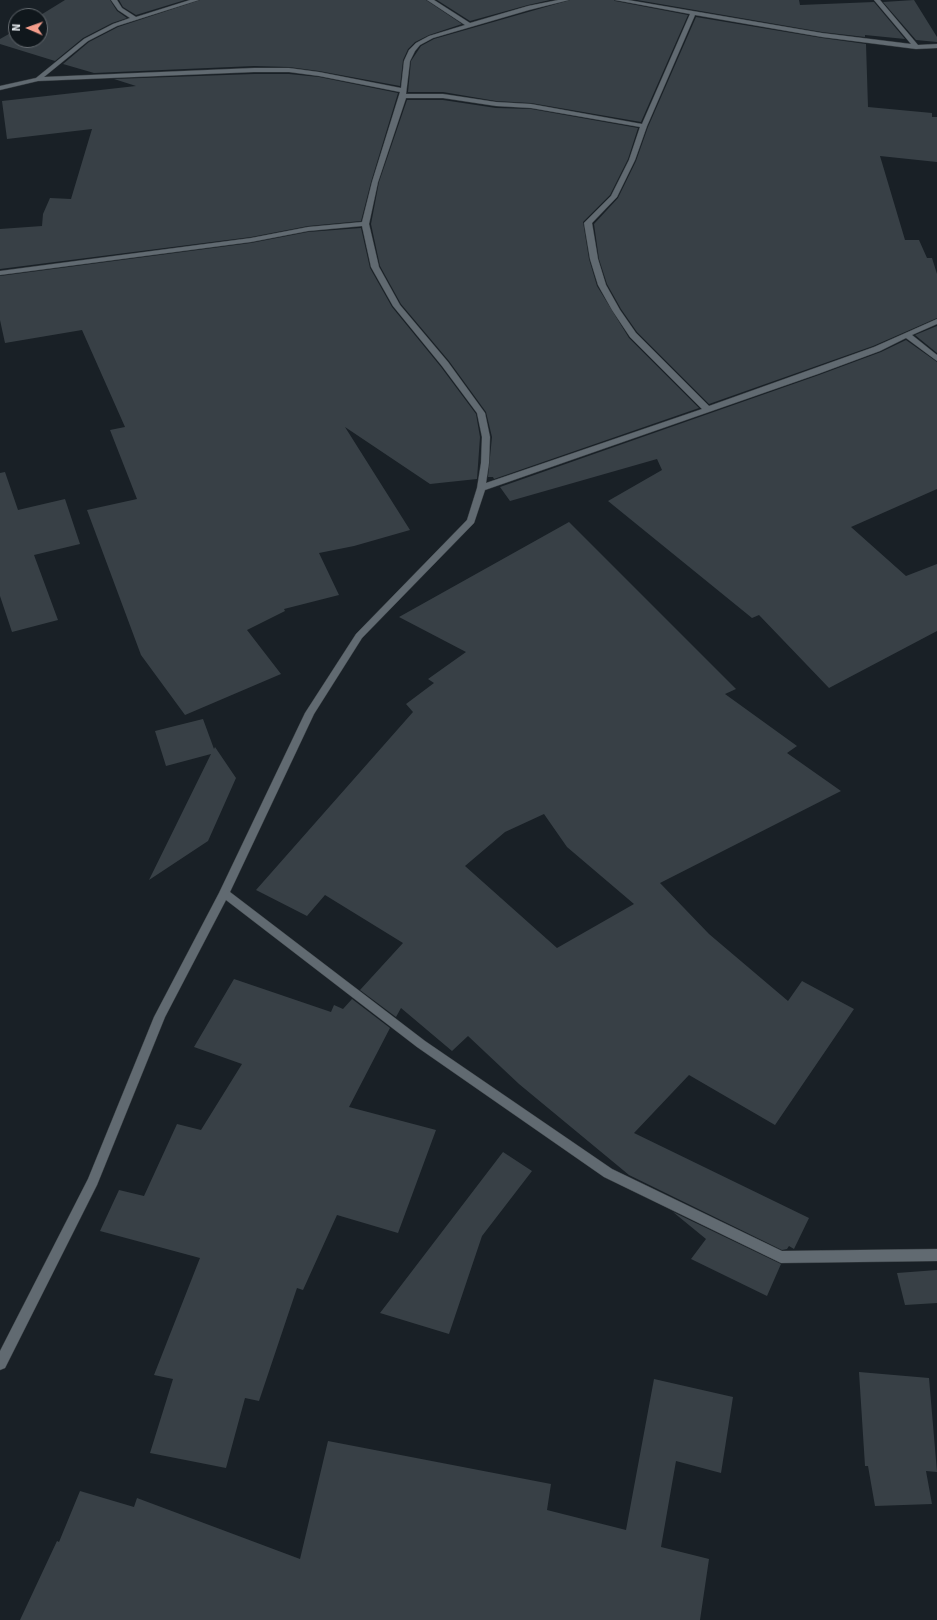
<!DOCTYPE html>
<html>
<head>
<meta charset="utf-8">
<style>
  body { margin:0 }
  #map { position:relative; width:937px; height:1620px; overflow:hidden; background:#192026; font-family:Signika,sans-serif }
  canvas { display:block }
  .north { position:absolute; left:8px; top:8px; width:40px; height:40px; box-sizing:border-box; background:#10171c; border:1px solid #666c71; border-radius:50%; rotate:272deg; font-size:11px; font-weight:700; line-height:16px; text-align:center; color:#e7ecf0 }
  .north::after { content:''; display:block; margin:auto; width:14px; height:18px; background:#f49d8b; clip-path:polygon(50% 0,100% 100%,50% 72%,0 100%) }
</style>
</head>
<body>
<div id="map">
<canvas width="937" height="1620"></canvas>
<div class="north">N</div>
</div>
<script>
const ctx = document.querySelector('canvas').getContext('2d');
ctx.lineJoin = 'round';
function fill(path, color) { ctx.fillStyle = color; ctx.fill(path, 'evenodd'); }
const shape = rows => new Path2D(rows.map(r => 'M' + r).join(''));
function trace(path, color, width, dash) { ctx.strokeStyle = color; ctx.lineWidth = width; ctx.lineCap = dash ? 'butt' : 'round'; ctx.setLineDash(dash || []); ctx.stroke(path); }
fill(shape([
  [65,0,110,0,117,11,127,18,112,23,83,38,55,61,0,44,0,39,16,30,16,40,40,40,40,16,39,16],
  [119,0,185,0,136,15,123,7],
  [200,0,426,0,462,24,429,35,415,42,408,49,403,60,400,86,319,71,289,67,254,66,94,73,63,64,89,42,118,27],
  [437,0,550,0,528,5,470,21],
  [570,0,614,0,615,1,688,15,641,122,531,103,496,101,443,92,408,92,411,61,421,46,434,39],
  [637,0,799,0,800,5,874,2,905,39,865,35,865,37,822,32],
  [914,0,937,37,937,42,916,40,883,2],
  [696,17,822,38,866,44,868,107,932,113,932,117,937,117,937,162,880,156,905,240,919,240,927,258,932,258,937,274,937,318,873,346,709,404,637,332,621,309,607,284,599,259,594,224,618,198,636,161,648,127],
  [254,74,289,74,319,77,398,93,371,182,361,221,308,226,251,237,0,269,0,229,42,226,43,214,50,198,71,199,92,129,7,139,2,101,136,86,114,79],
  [407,100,443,100,496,108,531,109,638,128,628,159,610,195,583,222,589,259,597,286,629,338,699,408,494,479,493,477,488,477,492,437,486,412,449,361,401,304,380,266,371,224,379,182],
  [361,228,370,268,392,307,441,367,476,414,480,437,477,479,430,484,345,427,410,530,354,546,319,553,339,595,284,609,285,611,247,630,281,674,185,715,141,655,87,510,137,499,110,430,125,427,82,330,5,343,0,320,0,276,251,243,308,232],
  [937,326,937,353,915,335],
  [906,340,937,362,937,489,851,527,906,576,937,564,937,631,829,688,759,615,752,618,608,501,662,470,657,459,510,501,500,487,819,375,881,352],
  [5,472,18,510,65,499,80,544,34,555,58,620,12,632,0,596,0,473],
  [569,522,736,689,725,694,797,746,787,753,841,791,660,883,709,934,788,1001,802,981,854,1009,775,1125,689,1075,634,1133,809,1218,794,1249,789,1246,787,1249,782,1250,629,1175,519,1084,468,1036,452,1051,401,1008,396,1017,360,990,403,943,325,895,307,916,256,890,413,712,406,704,434,683,428,679,466,652,399,617],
  [544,814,567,847,634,904,557,948,465,866,505,832],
  [203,719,214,749,215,747,236,778,208,841,149,880,211,754,166,766,155,731],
  [234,979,331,1012,334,1005,343,1009,352,999,390,1028,349,1107,436,1130,398,1233,337,1215,303,1290,297,1288,259,1401,245,1398,226,1468,150,1453,173,1379,154,1375,200,1258,100,1231,119,1190,144,1196,177,1124,201,1130,242,1064,194,1047],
  [503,1152,532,1171,482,1236,449,1334,380,1313],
  [673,1212,781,1264,767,1296,691,1259,706,1239],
  [937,1270,937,1303,905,1305,897,1273],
  [859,1372,929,1378,937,1472,926,1471,932,1504,875,1506,868,1466,865,1466],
  [654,1379,733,1397,721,1473,676,1461,661,1547,709,1559,700,1620,20,1620,57,1541,59,1542,80,1491,134,1507,137,1498,300,1559,328,1441,551,1484,547,1510,626,1530]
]), '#384046');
const street = shape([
  [111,0,117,0,122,8,136,17,190,0,199,0,117,26,88,41,44,77,254,68,289,68,319,72,401,88,404,61,409,50,416,43,429,36,465,25,427,0,434,0,470,23,528,6,558,0,569,0,529,10,433,38,420,45,415,51,410,61,406,94,443,94,496,102,531,104,642,124,690,14,615,0,628,0,822,33,911,44,874,0,880,0,918,45,937,44,937,48,916,49,822,37,695,15,647,126,635,160,617,197,592,223,598,259,606,285,620,310,636,333,709,406,874,347,937,319,937,324,912,335,937,355,937,361,906,338,880,351,818,374,485,490,474,523,362,638,314,714,230,892,425,1041,612,1169,782,1251,937,1249,937,1261,781,1263,604,1177,417,1047,226,900,165,1017,97,1185,5,1368,0,1370,0,1351,88,1179,154,1017,219,893,305,713,356,634,467,520,477,488,481,463,482,437,477,413,442,366,393,306,371,267,362,226,308,231,251,242,0,275,0,271,251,238,308,227,362,222,372,182,400,92,319,76,289,72,254,72,38,81,0,90,0,86,36,78,84,39,113,24,130,18,118,10,111,0],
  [406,98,443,98,496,106,531,108,640,127,629,160,611,196,584,223,590,259,598,285,612,310,630,337,702,409,486,483,489,463,490,437,485,413,448,362,400,305,379,267,369,224,378,182,406,98]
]);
trace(street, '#363c40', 1);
fill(street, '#616a71');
</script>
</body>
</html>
